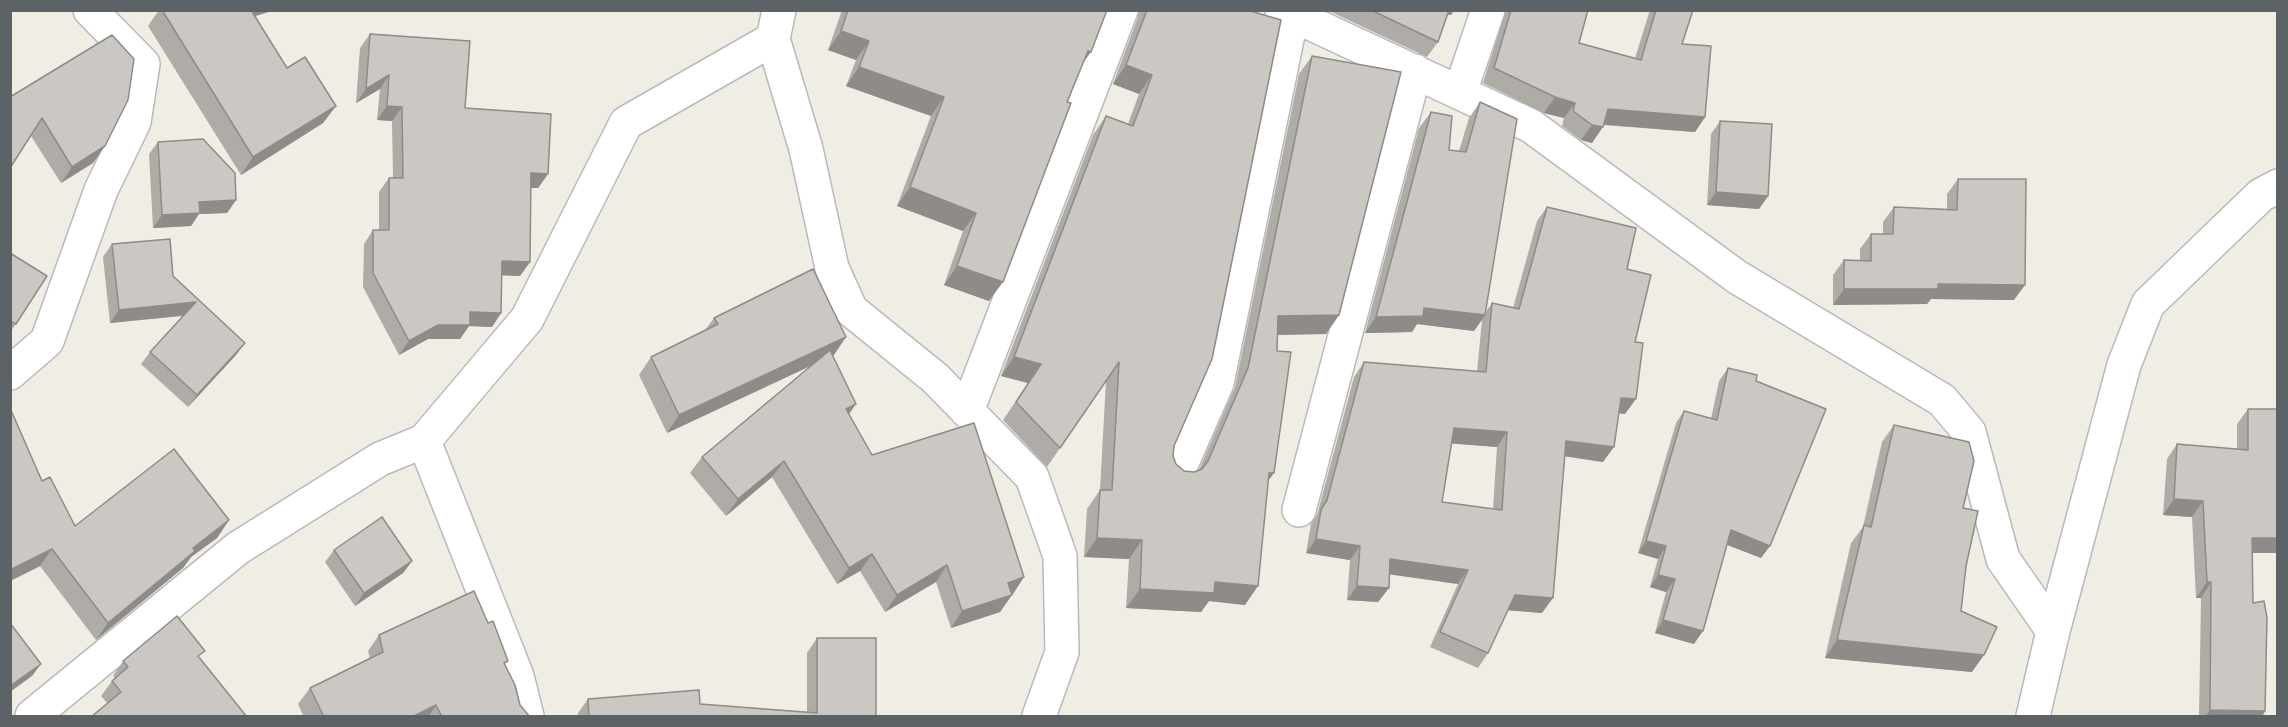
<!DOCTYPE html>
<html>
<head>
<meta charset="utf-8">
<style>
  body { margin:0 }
  #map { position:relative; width:2288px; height:727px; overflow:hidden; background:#f0ede5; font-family:"Work Sans",sans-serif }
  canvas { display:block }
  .frame { position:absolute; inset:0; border:12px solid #5d6267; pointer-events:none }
</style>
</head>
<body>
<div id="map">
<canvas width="2288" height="727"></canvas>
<div class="frame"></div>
</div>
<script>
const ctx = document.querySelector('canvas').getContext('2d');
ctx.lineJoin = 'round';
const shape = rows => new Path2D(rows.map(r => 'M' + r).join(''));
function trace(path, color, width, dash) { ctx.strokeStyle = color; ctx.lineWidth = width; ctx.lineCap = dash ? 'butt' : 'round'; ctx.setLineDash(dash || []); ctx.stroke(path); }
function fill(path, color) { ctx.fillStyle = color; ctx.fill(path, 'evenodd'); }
const minor = shape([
  [779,10,773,39,806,149,832,268,851,310,935,378,1032,477,1060,556,1062,652,1039,716],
  [1282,10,1531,126,1737,277,1942,400,1969,432,2003,559,2053,631],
  [1460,92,1488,10],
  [10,373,47,341,101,190,134,122,143,64,90,10],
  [967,411,1121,10],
  [424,441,517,676,527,716],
  [1178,472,1217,383,1293,10],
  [1299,510,1415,71],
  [32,716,238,548,380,459,424,441,527,319,626,123,773,39],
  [2033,716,2053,631,2124,365,2148,304,2261,195,2278,186]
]);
trace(minor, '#b6b9bd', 36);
trace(minor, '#fff', 33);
fill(shape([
  [159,10,275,10,255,16,287,68,336,106,323,123,241,175,148,26],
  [842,10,1107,10,1082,64,989,301,944,285,963,231,897,206,931,116,846,86,856,60,828,50],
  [1139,10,1247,10,1174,446,1173,456,1176,464,1184,471,1194,472,1199,470,1235,387,1299,74,1312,56,1339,315,1326,334,1277,335,1268,481,1245,605,1209,601,1201,612,1126,608,1129,559,1084,557,1087,509,1100,490,1106,381,1047,467,1003,420,1028,383,1001,376,1093,135,1106,116,1128,124,1139,94,1113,84,1138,17],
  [1327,10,1454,10,1451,15,1447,14,1438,42,1427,57],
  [1506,10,1588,10,1579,43,1635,58,1650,10,1693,10,1682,44,1705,117,1695,132,1603,125,1592,143,1581,140,1562,126,1564,118,1544,113,1483,83],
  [370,34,548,174,538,188,531,188,530,262,520,276,502,275,501,313,492,327,469,326,460,339,428,339,399,355,363,287,364,244,373,230,379,230,379,192,389,178,393,178,392,121,377,120,380,89,356,103,360,48],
  [10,97,105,146,93,163,61,183,31,136],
  [1480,102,1485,313,1492,303,1513,308,1537,221,1547,207,1627,269,1635,342,1625,414,1618,413,1603,462,1565,456,1542,613,1508,610,1488,653,1478,668,1430,647,1458,584,1389,574,1389,588,1378,602,1347,600,1350,560,1306,553,1311,524,1317,515,1354,377,1364,362,1477,372,1482,320,1474,331,1417,324,1412,332,1365,333,1419,128,1431,112,1449,150,1459,151,1469,118],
  [1452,443,1497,447,1493,509,1442,502],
  [1720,121,1768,196,1759,209,1707,205,1711,134],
  [158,142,236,200,227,213,199,214,191,226,153,228,149,154],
  [1958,179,2014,300,1931,299,1927,304,1833,305,1833,275,1844,260,1860,260,1860,249,1871,234,1883,234,1883,222,1894,207,1947,209,1947,194],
  [112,244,173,276,236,355,188,407,141,364,150,352,184,316,110,323,103,257],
  [10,253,16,324,10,332],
  [714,318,834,355,833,356,849,414,872,455,1024,577,1000,612,951,628,936,582,885,612,860,571,837,584,772,477,726,516,690,473,702,457,812,365,667,433,639,375,651,357,705,330],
  [1728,368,1756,381,1761,558,1727,544,1694,644,1655,633,1666,592,1650,587,1658,559,1638,553,1676,423,1684,411,1711,419,1719,381],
  [10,408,42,481,75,526,229,520,217,538,191,557,183,568,96,640,40,566,10,581],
  [2248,409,2277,409,2277,553,2253,553,2253,603,2265,711,2262,717,2199,717,2201,598,2196,598,2192,517,2163,515,2167,459,2177,444,2237,449,2237,424],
  [1894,425,1963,508,1966,566,1961,611,1972,672,1825,658,1851,543,1863,527,1882,442],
  [334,550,412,561,403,573,355,606,325,562],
  [379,635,505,665,520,705,530,716,304,717,298,704,310,688,370,659,368,651],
  [817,638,876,717,578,717,578,713,588,699,700,704,807,712,807,653],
  [205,651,107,703,101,696,112,681,115,678,113,676,123,661]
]), '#afaba7');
fill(shape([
  [243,10,275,10,235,22],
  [1445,10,1454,10,1451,15,1442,14],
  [841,31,869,41,856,60,828,50],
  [1088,51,1091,52,1077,71],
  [1126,65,1152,75,1139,94,1113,84],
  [859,67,944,97,931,116,846,86],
  [389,75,380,89,356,103,366,89],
  [1555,97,1575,103,1564,118,1544,113],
  [336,106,323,123,241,175,253,157],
  [387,106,402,107,392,121,377,120],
  [1608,109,1705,117,1695,132,1597,124],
  [1592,125,1603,127,1592,143,1581,140],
  [105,146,93,163,61,183,72,167],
  [531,173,548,174,538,188,521,187],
  [910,187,976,213,963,231,897,206],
  [1716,192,1768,196,1759,209,1707,205],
  [236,200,227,213,199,214,191,226,153,228,162,215,199,202],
  [502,261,530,262,520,276,492,275],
  [957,266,1003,282,989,301,944,285],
  [1938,284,2025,285,2014,300,1931,299,1927,304,1833,305,1844,289],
  [196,302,187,315,110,323,119,310],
  [1424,308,1485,315,1474,331,1417,324,1412,332,1365,333,1376,317],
  [470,312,501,313,492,327,469,326,460,339,428,339,399,355,409,341,438,325],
  [1339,315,1326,334,1265,335,1278,316],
  [846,337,834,355,667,433,679,415],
  [245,343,236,355,188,407,197,395],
  [1014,357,1041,364,1028,383,1001,376],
  [1621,398,1636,399,1625,414,1610,412],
  [856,404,844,421,846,409],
  [1454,428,1507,432,1497,447,1444,443],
  [1566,441,1614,447,1603,462,1556,455],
  [784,461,772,477,726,516,738,499],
  [1269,473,1274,473,1260,492],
  [2174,499,2203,501,2192,517,2163,515],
  [229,520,217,538,191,557,183,568,96,640,108,623,193,548],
  [1731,530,1770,546,1761,558,1722,543],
  [1097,538,1142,540,1129,559,1084,557],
  [2252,538,2277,538,2277,553,2242,553],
  [1316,539,1360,546,1350,560,1306,553],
  [1646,541,1666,546,1658,559,1638,553],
  [52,549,40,566,10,581,10,570],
  [872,554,860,571,837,584,849,568],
  [1390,559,1468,570,1458,584,1380,573],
  [412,561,403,573,355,606,364,593],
  [947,565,936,582,885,612,897,595],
  [1658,575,1675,579,1666,592,1650,587],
  [1024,577,1013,594,996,599,1008,583],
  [1215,582,1258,586,1245,605,1209,601,1201,612,1126,608,1140,589],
  [2207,582,2211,582,2201,598,2196,598],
  [1357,586,1389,588,1378,602,1347,600],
  [1012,595,1000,612,951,628,962,611],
  [1515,595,1553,598,1542,613,1504,610],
  [1663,620,1703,631,1694,644,1655,633],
  [1837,640,1984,655,1972,672,1825,658],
  [41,664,32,676,10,692,10,686],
  [436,705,428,717,412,717],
  [2210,710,2265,711,2262,717,2205,717]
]), '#8e8b88');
const building = shape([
  [162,10,251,10,287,68,305,57,336,106,253,157,162,10],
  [848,10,1107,10,1091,52,1088,51,1067,102,1071,103,1003,282,957,266,976,213,910,187,944,97,859,67,869,41,841,31,848,10],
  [1147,10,1247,10,1281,20,1212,359,1174,446,1173,456,1176,464,1184,471,1194,472,1202,469,1208,461,1248,368,1312,56,1401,72,1339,315,1278,316,1277,351,1291,352,1274,473,1269,473,1258,586,1215,582,1214,593,1140,589,1142,540,1097,538,1100,490,1112,490,1119,362,1060,448,1016,402,1041,364,1014,357,1106,116,1133,126,1152,75,1126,65,1147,10],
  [1371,10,1449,10,1438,42,1371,10],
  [1511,10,1588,10,1579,43,1641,60,1656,10,1693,10,1682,44,1711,46,1705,117,1608,109,1603,127,1592,125,1573,111,1575,103,1555,97,1494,68,1511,10],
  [370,34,470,41,465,108,551,114,548,174,531,173,530,262,502,261,501,313,470,312,470,325,438,325,409,341,373,273,373,230,389,230,389,178,403,178,402,107,387,106,389,75,366,89,370,34],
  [112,35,134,59,128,100,105,146,72,167,42,118,10,168,10,97,112,35],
  [1480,102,1517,119,1485,315,1424,308,1423,316,1376,317,1431,112,1452,116,1449,150,1466,152,1480,102],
  [1720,121,1772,124,1768,196,1716,192,1720,121],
  [203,139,235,173,236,200,199,202,200,213,162,215,158,142,203,139],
  [1958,179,2026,179,2025,285,1938,284,1938,289,1844,289,1844,260,1871,261,1871,234,1893,234,1894,207,1957,210,1958,179],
  [1547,207,1636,228,1627,269,1651,275,1635,342,1643,343,1636,399,1621,398,1614,447,1566,441,1553,598,1515,595,1488,653,1440,632,1468,570,1390,559,1389,588,1357,586,1360,546,1316,539,1321,510,1327,500,1364,362,1486,372,1492,303,1519,309,1547,207],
  [1454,428,1507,432,1502,510,1442,502,1454,428],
  [170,239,173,276,245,343,197,395,150,352,196,302,119,310,112,244,170,239],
  [10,253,47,276,16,324,10,321,10,253],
  [813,269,846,337,679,415,651,357,718,324,714,318,813,269],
  [830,350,856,404,846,409,872,455,974,423,1024,577,1008,583,1012,595,962,611,947,565,897,595,872,554,849,568,784,461,738,499,702,457,830,350],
  [1728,368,1757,375,1756,381,1826,409,1770,546,1731,530,1703,631,1663,620,1675,579,1658,575,1666,546,1646,541,1684,411,1717,420,1728,368],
  [10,408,42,481,50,477,75,526,174,449,229,520,193,548,195,551,108,623,52,549,10,570,10,408],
  [2248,409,2277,409,2277,538,2252,538,2253,603,2264,601,2267,618,2265,711,2210,710,2211,582,2207,582,2203,501,2174,499,2177,444,2248,450,2248,409],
  [1894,425,1969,442,1974,461,1963,508,1978,511,1966,566,1961,611,1997,627,1984,655,1837,640,1864,525,1871,527,1894,425],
  [382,517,412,561,364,593,334,550,382,517],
  [474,591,488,623,493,621,508,661,504,663,515,685,520,705,530,717,442,717,436,705,412,717,324,717,310,688,383,652,379,635,474,591],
  [177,616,205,651,198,656,247,717,91,717,121,692,112,681,128,667,123,661,177,616],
  [10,623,41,664,10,686,10,623],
  [817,638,876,638,876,717,589,717,588,699,699,690,700,704,817,713,817,638]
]);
fill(building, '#cbc7c2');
trace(building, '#8e8b88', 1.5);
</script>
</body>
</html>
